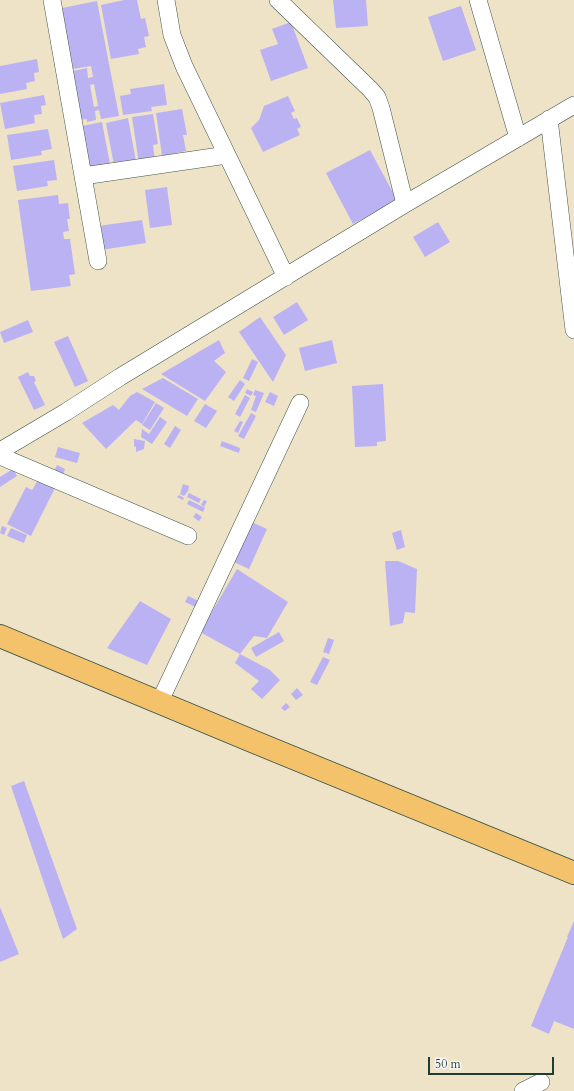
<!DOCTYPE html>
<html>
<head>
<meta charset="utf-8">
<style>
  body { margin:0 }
  #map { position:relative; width:574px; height:1091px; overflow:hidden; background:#eee3c6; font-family:Cardo,serif }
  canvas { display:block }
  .scale { position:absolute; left:428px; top:1057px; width:126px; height:18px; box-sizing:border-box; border:2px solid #1f3d34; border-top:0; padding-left:5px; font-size:12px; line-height:14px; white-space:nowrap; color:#1f3d34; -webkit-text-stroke:3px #f6f6f2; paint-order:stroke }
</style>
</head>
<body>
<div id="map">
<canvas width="574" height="1091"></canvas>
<div class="scale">50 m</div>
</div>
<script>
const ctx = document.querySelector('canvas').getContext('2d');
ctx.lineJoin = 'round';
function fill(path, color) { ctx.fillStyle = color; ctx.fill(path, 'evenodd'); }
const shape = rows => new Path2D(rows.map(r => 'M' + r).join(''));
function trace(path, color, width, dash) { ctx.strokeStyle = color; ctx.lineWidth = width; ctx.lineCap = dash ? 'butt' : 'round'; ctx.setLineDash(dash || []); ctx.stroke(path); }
fill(shape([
  [124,0,137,0,141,19,145,18,149,36,144,37,146,47,138,49,139,54,111,59,101,5],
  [333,0,366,0,368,26,336,28],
  [97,1,119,116,101,119,99,110,95,111,96,120,87,122,87,119,78,120,69,72,87,68,88,78,93,77,91,66,73,69,72,61,70,61,62,8],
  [94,84,98,106,94,107,90,85],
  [461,6,476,50,443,61,428,17],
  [291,22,308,68,271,81,260,50,278,44,272,29],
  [37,59,39,72,34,73,35,81,26,83,27,89,0,94,0,66],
  [164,84,167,105,151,107,152,111,123,115,120,96,131,94,130,89],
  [44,95,46,105,41,106,42,114,34,115,35,123,5,129,0,103],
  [288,96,295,111,291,113,294,119,297,118,301,127,297,129,300,135,263,152,251,128,259,120,264,106],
  [182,109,187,135,183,135,186,151,162,156,156,113],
  [153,114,158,144,153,145,155,161,139,164,132,117],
  [128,118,136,161,114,165,106,123],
  [102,122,111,169,85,173,77,127],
  [48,129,52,149,41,151,42,155,11,160,7,135],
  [370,150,397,200,353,224,326,173],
  [54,160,57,180,47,181,48,186,17,191,13,166],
  [167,187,172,225,150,228,145,190],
  [58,195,59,204,68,203,70,219,67,219,69,231,63,232,64,239,70,239,75,274,69,275,71,286,31,291,18,200],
  [142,220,146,243,101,250,98,226],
  [438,222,450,242,425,257,413,237],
  [297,302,308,320,284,335,273,317],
  [260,317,286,355,273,382,239,332],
  [28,320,33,332,4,343,0,332],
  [68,336,88,381,75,387,54,342],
  [219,340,225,353,214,361,226,372,205,401,161,374],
  [332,340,337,363,305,371,299,348],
  [252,359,258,362,249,381,243,378],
  [28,372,30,376,34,376,36,381,34,382,45,405,34,410,18,377],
  [163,378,198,399,187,416,142,389],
  [240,380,245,384,234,401,228,397],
  [383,384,386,441,377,442,377,446,355,447,352,386],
  [247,389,253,392,251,396,245,393],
  [255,390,264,393,256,412,251,410,256,396,253,395],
  [137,392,155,402,142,424,136,420,106,449,82,423,113,405,119,410,130,396],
  [270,392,278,396,274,406,265,402],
  [245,395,250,398,240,417,235,414],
  [156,403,164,408,150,430,142,425],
  [205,404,217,411,206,428,194,421],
  [251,413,256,416,244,439,238,436],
  [160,417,167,422,152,444,141,437,142,429,149,434],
  [240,421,243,422,238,433,234,431],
  [175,426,181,430,170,448,164,444],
  [134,439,145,441,144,449,136,452,136,447,134,446],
  [222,441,240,448,239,453,220,446],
  [58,447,80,453,77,463,55,457],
  [57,465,65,469,63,475,54,471],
  [13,469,17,476,0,487,0,477],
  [38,480,56,486,31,536,7,524,26,487,32,490],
  [183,484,189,486,188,491,184,496,180,494],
  [189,493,201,499,199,503,187,497],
  [179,495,184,498,183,500,177,497],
  [189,500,201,506,199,510,187,504],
  [204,500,207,501,204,507,201,505],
  [201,506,205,508,203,512,199,510],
  [196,513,202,517,199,521,193,517],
  [240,517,267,529,249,569,223,557],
  [2,526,7,528,4,535,0,533],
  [11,528,27,535,24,543,7,536],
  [401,530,405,547,397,550,392,533],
  [385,561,398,561,417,569,415,613,405,612,403,623,390,626],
  [237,569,288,602,267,638,254,636,240,654,200,632],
  [188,596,209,606,206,612,185,602],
  [140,601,171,619,147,665,107,648],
  [279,632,284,641,256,657,251,648],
  [328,638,334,640,329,654,323,652],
  [240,654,270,670,280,680,262,699,251,689,259,681,235,663],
  [323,657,330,660,317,685,310,682],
  [297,688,303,695,296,700,291,694],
  [286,703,290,707,285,711,281,708],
  [24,781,77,929,63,939,11,786],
  [0,907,19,954,0,962],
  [574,921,574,1029,554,1021,549,1034,531,1026,568,937,567,937]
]), '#bbb2f4');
const minor = shape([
  [52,0,98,261],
  [166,0,172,35,184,66,286,277],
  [278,0,370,89,377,97,381,108,405,204],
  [478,0,518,138],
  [549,119,574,330],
  [83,176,227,155],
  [0,451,66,412,120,377,405,204,574,105],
  [0,456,188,536],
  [159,703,300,403],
  [523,1091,541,1082]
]);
const major = shape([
  [0,636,252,741,574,873]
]);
trace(minor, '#3e564a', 18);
trace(major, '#3e564a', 24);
trace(minor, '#fff', 17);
trace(major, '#f3c26a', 22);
</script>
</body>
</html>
